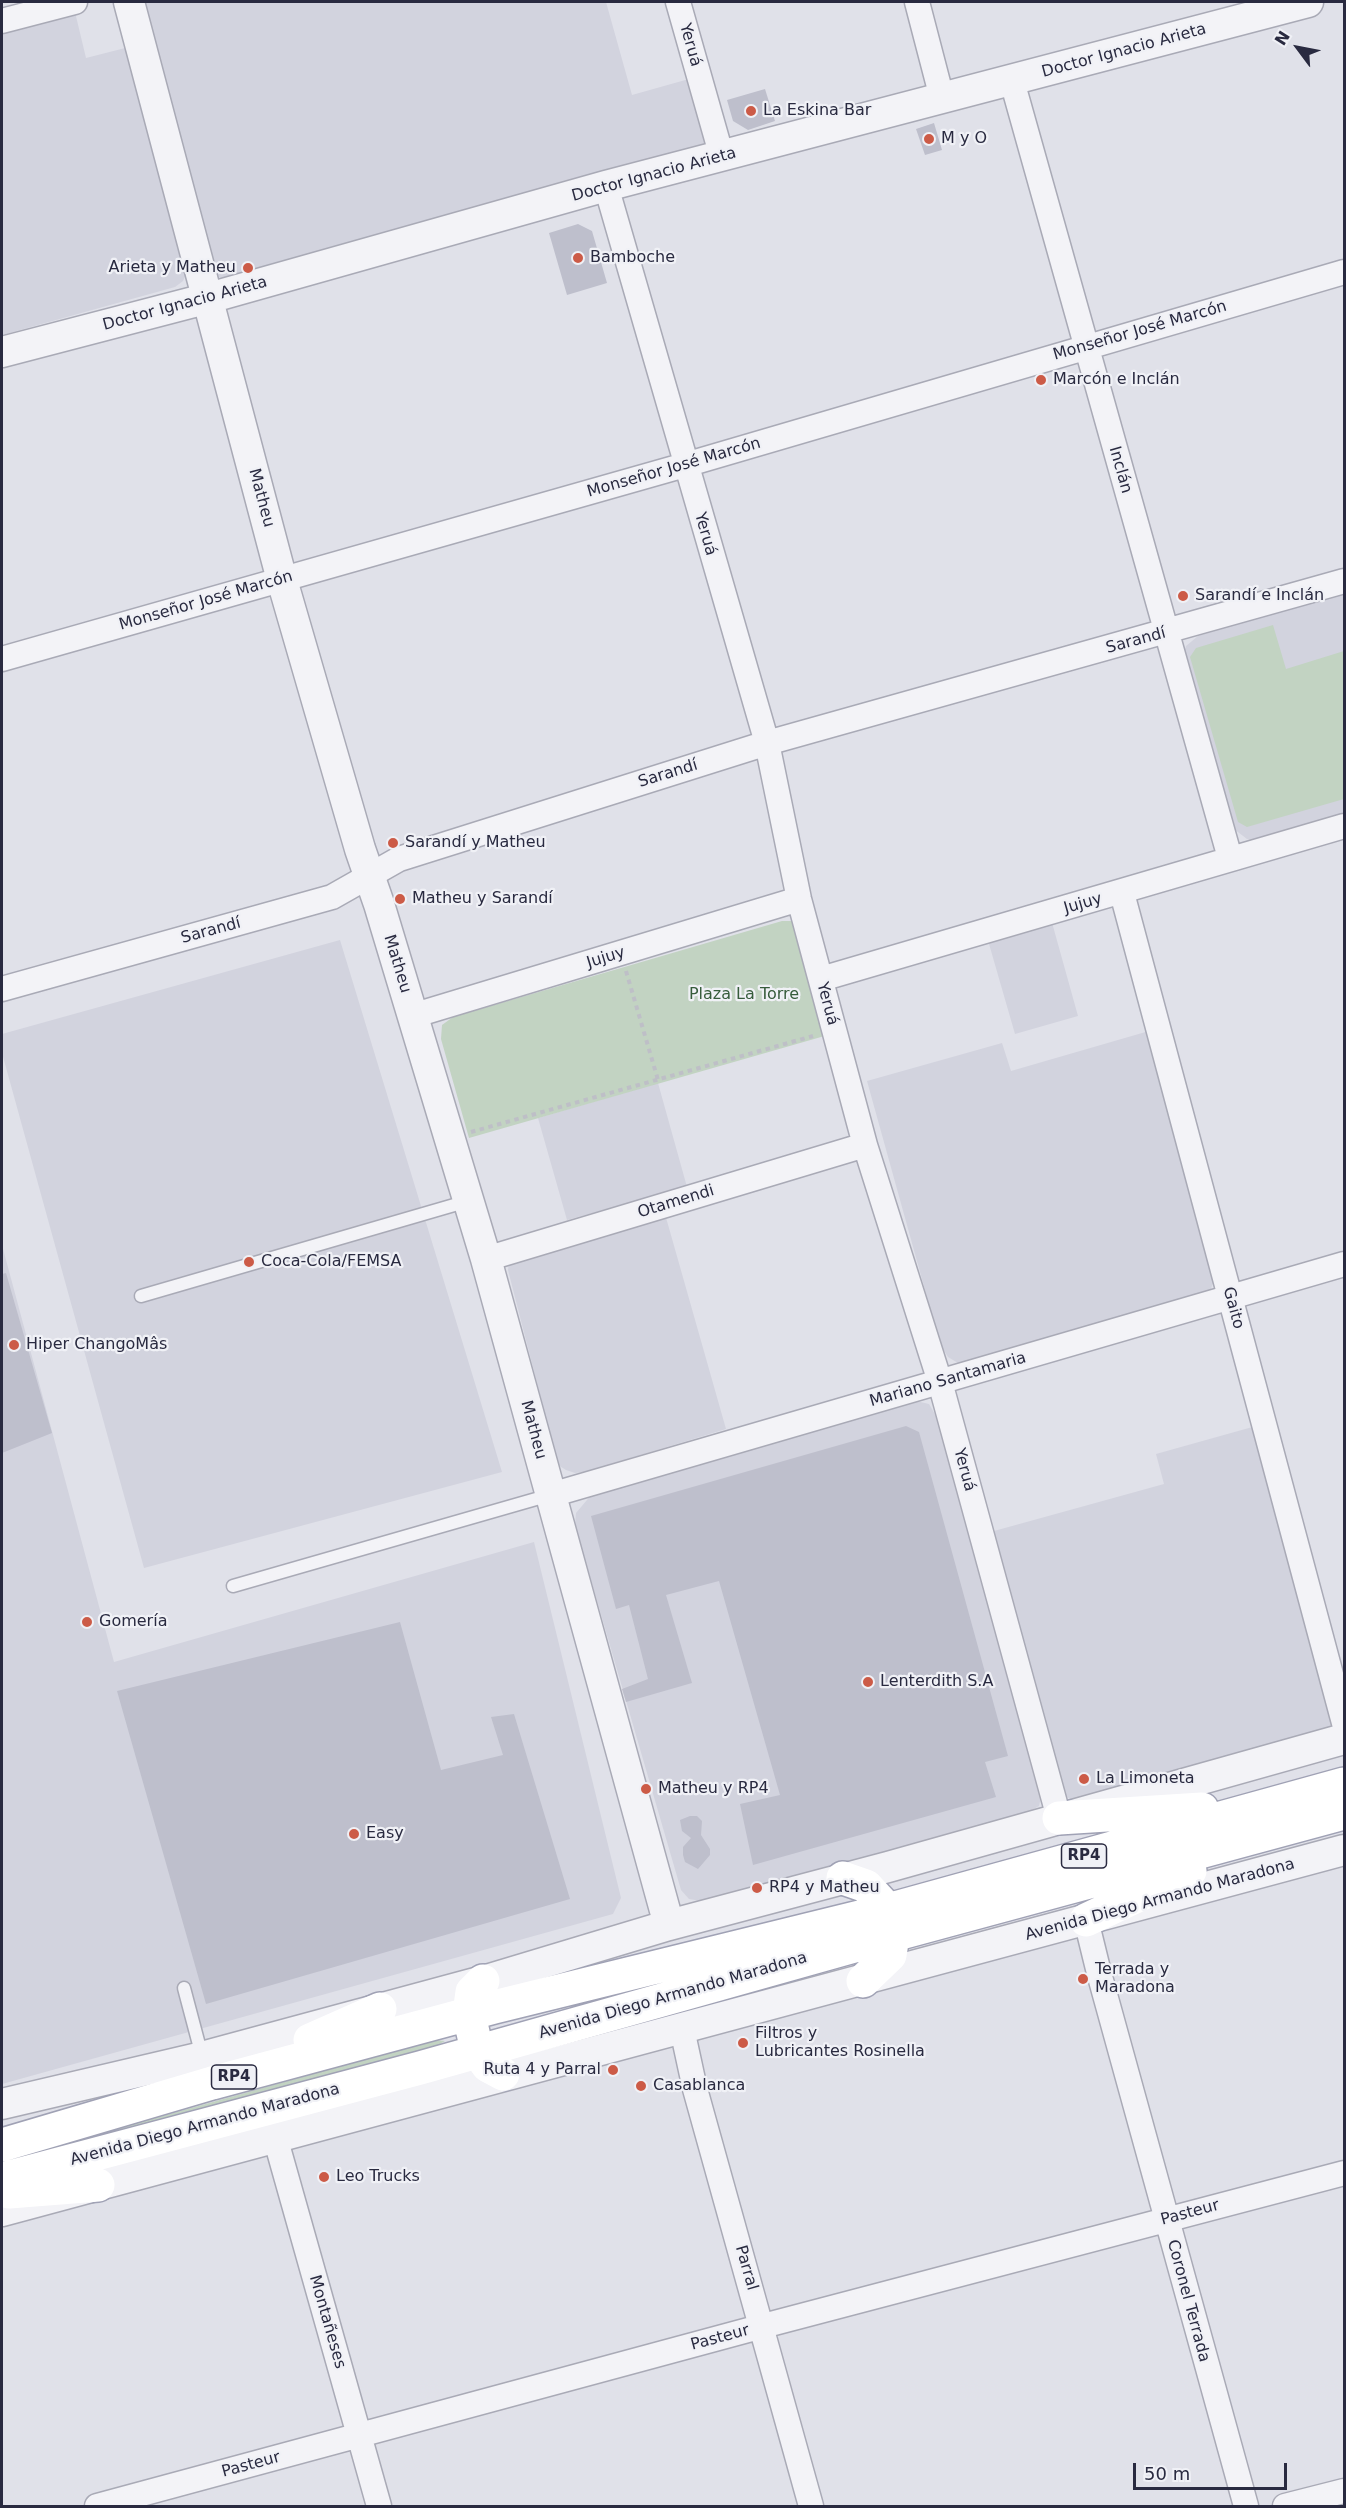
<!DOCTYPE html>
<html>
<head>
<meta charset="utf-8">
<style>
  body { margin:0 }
  #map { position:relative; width:1346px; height:2508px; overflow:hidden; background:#e0e1e9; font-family:"DejaVu Sans",sans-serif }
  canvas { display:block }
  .frame { position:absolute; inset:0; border:3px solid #292a40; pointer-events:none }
  .north { position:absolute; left:1268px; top:18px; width:60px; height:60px; -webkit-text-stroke:4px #f0f1f6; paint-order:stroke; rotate:302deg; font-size:16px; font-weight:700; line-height:24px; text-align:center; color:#292a40 }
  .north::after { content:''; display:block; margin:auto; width:21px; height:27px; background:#292a40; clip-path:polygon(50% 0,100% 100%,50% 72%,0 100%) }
  .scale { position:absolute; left:1133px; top:2463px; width:154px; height:27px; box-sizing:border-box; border:3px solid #292a40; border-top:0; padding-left:8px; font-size:18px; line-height:21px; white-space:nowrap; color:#292a40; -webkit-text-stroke:4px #f0f1f6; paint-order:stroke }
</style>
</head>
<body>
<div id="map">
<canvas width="1346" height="2508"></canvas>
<div class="frame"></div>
<div class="north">N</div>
<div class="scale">50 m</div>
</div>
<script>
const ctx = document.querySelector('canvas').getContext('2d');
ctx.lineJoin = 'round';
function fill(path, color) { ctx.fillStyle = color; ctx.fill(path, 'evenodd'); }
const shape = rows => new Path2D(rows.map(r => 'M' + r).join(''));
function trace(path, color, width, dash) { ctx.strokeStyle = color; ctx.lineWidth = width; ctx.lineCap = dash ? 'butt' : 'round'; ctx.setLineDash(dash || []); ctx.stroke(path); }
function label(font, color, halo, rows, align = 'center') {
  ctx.font = font + ' "DejaVu Sans",sans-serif'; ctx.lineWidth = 4.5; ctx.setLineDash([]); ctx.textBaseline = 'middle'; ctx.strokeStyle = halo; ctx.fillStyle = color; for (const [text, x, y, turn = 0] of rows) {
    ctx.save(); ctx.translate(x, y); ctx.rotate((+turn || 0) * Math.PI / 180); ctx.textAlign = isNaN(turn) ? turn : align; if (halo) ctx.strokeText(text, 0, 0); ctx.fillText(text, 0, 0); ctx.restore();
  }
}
fill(shape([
  [141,2,606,2,632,95,696,77,711,143,226,280,215,275],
  [75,12,86,58,133,46,187,272,183,281,175,287,2,335,2,31],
  [1344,592,1344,814,1255,841,1247,839,1234,829,1184,652,1186,646,1198,636],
  [1051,919,1078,1016,1015,1034,987,937],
  [340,940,502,1472,144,1568,2,1053,2,1034],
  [1149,1031,1216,1273,1211,1289,1203,1296,958,1363,948,1357,940,1344,867,1081,1002,1043,1011,1071],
  [658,1083,687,1187,567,1220,538,1118],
  [665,1214,726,1429,585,1472,575,1473,566,1470,558,1465,508,1270,509,1263],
  [2,1245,114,1662,534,1542,621,1898,613,1914,2,2084],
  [916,1401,929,1404,936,1416,1043,1788,1039,1806,1025,1814,701,1901,689,1899,681,1890,575,1525,576,1513,592,1494],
  [1256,1426,1335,1715,1331,1725,1323,1733,1072,1800,1065,1796,994,1531,1164,1484,1156,1454]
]), '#d2d3de');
fill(shape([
  [1273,625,1286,669,1344,651,1344,799,1247,827,1238,822,1190,657,1196,648],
  [782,921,791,921,798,926,828,1035,469,1138,441,1039,442,1025,453,1017],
  [434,2040,445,2041,436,2046,2,2167,2,2161]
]), '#c2d3c2');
fill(shape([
  [765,89,775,121,748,130,733,121,727,100],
  [934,123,942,150,925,155,916,129],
  [578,224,592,231,607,283,567,295,549,233],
  [6,1273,52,1433,2,1453,2,1274],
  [906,1426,919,1432,1008,1756,985,1762,996,1797,753,1865,740,1804,780,1795,719,1581,666,1595,692,1683,626,1702,622,1689,648,1679,629,1605,616,1609,591,1516],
  [400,1622,441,1770,503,1755,491,1717,514,1714,570,1899,206,2004,117,1691],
  [690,1816,697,1816,702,1821,701,1835,710,1849,710,1855,698,1869,685,1862,683,1855,683,1847,691,1838,682,1831,680,1820]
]), '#bebfcc');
const service = shape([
  [141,1296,468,1201],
  [233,1586,550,1495],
  [184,1988,202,2056]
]);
const minor = shape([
  [678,2,722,157],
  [917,2,942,98],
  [2,21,75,2],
  [1012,81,1230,858],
  [606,186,767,743,799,899,865,1145,940,1382,1059,1818],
  [2,659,685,465,1344,272],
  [1122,893,1344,1723],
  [821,979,1344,826],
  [2,989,332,897,399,859,767,743,1344,581],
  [412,1016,799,899],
  [486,1259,865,1145],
  [551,1495,1344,1264],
  [1086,1920,1099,1973,1246,2506],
  [682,2029,695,2089,811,2506],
  [275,2137,379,2506],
  [97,2506,763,2326,1344,2173],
  [1285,2506,1344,2491]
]);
const tertiary = shape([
  [129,2,282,580,360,849,379,904,486,1259,669,1925],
  [2,352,209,298,606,186,1308,2],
  [2,2104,202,2057,483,1981,669,1925,888,1867,1344,1739],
  [2,2211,1344,1850]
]);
const primary = shape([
  [1059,1818,1202,1809],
  [843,1878,866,1886,888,1910,893,1935,890,1955,863,1981],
  [1086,1920,1190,1871],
  [483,1981,472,1992,469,2014,477,2051,488,2066,503,2074],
  [310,2040,380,2009],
  [2,2145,212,2083,494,2007,888,1910,1344,1784],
  [2,2179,420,2068,893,1935,1344,1813],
  [9,2192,98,2185]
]);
trace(service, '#a9aab6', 15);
trace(minor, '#a9aab6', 27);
trace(tertiary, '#a9aab6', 33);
trace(primary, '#a0a2b5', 36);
trace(shape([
  [626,971,658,1080],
  [471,1132,813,1036]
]), '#bebfc7', 4, [4.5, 4.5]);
trace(service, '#f3f3f7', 12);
trace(minor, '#f3f3f7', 24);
trace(tertiary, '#f3f3f7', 30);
trace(primary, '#fff', 33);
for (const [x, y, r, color] of [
  [751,111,6,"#cc5b47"],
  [929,139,6,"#cc5b47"],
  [578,258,6,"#cc5b47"],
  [248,268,6,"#cc5b47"],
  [1041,380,6,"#cc5b47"],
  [1183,596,6,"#cc5b47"],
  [393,843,6,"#cc5b47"],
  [400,899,6,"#cc5b47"],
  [249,1262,6,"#cc5b47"],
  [14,1345,6,"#cc5b47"],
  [87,1622,6,"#cc5b47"],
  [868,1682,6,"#cc5b47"],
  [1084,1779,6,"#cc5b47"],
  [646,1789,6,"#cc5b47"],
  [354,1834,6,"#cc5b47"],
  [757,1888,6,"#cc5b47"],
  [1083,1979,6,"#cc5b47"],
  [743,2043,6,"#cc5b47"],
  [613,2070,6,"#cc5b47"],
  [641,2086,6,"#cc5b47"],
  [324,2177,6,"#cc5b47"]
]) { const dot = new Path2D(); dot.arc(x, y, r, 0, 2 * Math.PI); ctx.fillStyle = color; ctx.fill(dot); trace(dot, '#f0f1f6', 2); }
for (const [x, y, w] of [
  [1084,1856,45],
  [234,2077,45]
]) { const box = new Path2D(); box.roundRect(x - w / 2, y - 12, w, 24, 4.5); ctx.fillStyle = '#f0f1f6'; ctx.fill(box); trace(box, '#292a40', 1.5); }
label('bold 15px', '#292a40', null, [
  ["RP4",1084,1856],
  ["RP4",234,2077]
]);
label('16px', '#292a40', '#f0f1f6', [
  ["Yeruá",690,45,74],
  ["Doctor Ignacio Arieta",1124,51,-15],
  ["Doctor Ignacio Arieta",654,175,-15],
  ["Doctor Ignacio Arieta",185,304,-15],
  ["Monseñor José Marcón",1140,331,-16],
  ["Monseñor José Marcón",674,468,-16],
  ["Inclán",1120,470,74],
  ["Matheu",261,498,75],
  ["Yeruá",705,534,74],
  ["Monseñor José Marcón",206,601,-16],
  ["Sarandí",1136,641,-15],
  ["Sarandí",668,774,-17],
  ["Jujuy",1083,904,-16],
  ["Sarandí",211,931,-15],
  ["Jujuy",606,958,-17],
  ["Matheu",397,964,73],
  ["Yeruá",827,1004,75],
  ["Otamendi",676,1202,-17],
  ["Gaito",1233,1308,75],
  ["Mariano Santamaria",948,1380,-16],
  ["Matheu",533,1430,75],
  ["Yeruá",964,1470,75],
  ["Avenida Diego Armando Maradona",1160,1900,-15],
  ["Avenida Diego Armando Maradona",673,1996,-16],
  ["Avenida Diego Armando Maradona",205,2125,-15],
  ["Pasteur",1190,2213,-15],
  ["Parral",746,2268,74],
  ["Coronel Terrada",1188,2301,75],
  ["Montañeses",327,2322,74],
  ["Pasteur",720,2338,-15],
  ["Pasteur",251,2465,-15]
]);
label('16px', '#292a40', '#f0f1f6', [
  ["La Eskina Bar",763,111],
  ["M y O",941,139],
  ["Bamboche",590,258],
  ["Arieta y Matheu",236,268,"right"],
  ["Marcón e Inclán",1053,380],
  ["Sarandí e Inclán",1195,596],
  ["Sarandí y Matheu",405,843],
  ["Matheu y Sarandí",412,899],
  ["Coca-Cola/FEMSA",261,1262],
  ["Hiper ChangoMâs",26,1345],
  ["Gomería",99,1622],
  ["Lenterdith S.A",880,1682],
  ["La Limoneta",1096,1779],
  ["Matheu y RP4",658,1789],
  ["Easy",366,1834],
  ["RP4 y Matheu",769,1888],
  ["Terrada y",1095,1970],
  ["Maradona",1095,1988],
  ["Filtros y",755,2034],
  ["Lubricantes Rosinella",755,2052],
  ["Ruta 4 y Parral",601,2070,"right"],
  ["Casablanca",653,2086],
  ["Leo Trucks",336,2177]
], 'left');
label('16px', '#365c3b', '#f0f1f6', [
  ["Plaza La Torre",744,995]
]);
</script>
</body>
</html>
